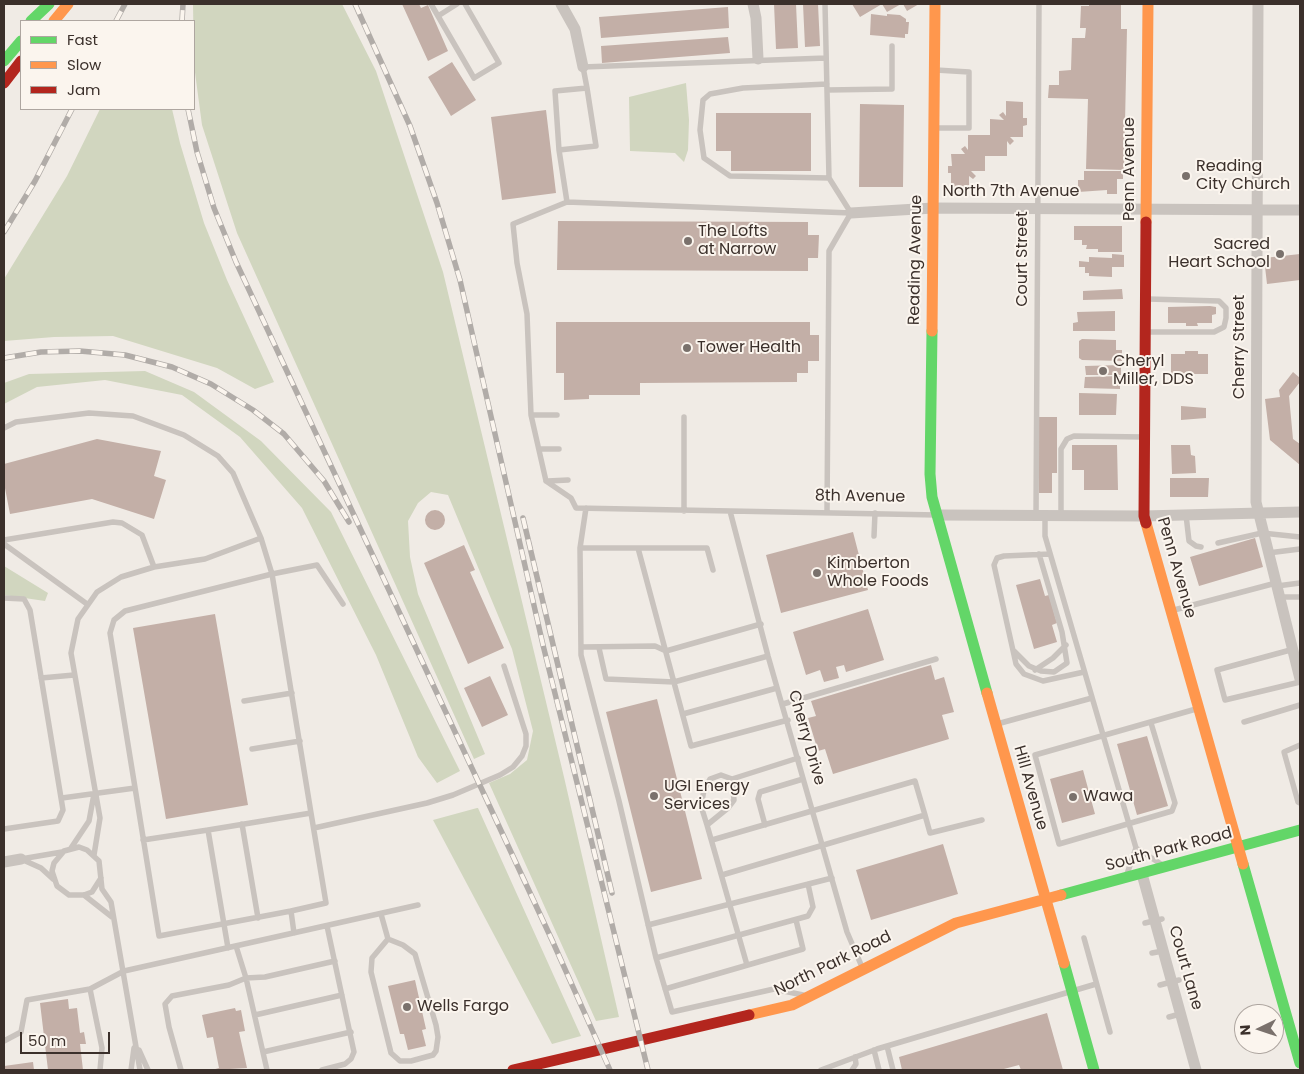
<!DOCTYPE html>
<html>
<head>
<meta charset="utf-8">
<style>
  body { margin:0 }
  #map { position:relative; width:1304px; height:1074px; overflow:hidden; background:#f0ebe5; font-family:Poppins,sans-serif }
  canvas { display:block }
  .frame { position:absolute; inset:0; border:5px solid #3b302b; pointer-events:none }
  .legend { position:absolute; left:20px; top:20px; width:175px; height:90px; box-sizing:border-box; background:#fbf5ee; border:1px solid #aea6a0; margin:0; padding:6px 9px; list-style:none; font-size:15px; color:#3b302b }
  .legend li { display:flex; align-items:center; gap:10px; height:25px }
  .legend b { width:25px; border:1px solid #aea6a0 }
  .north { position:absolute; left:1234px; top:1004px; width:50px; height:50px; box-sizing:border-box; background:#fbf5ee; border:1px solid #aea6a0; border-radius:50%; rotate:266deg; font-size:14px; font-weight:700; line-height:20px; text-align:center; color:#3b302b }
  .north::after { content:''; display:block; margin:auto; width:18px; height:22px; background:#7a716c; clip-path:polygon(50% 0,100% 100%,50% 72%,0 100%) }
  .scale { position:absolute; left:20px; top:1032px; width:90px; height:22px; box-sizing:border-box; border:2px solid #3b302b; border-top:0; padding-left:6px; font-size:15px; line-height:18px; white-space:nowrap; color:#3b302b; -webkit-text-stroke:4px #fbf5ee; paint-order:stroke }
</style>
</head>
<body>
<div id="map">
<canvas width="1304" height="1074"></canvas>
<div class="frame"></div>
<ul class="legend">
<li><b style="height:6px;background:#63d668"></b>Fast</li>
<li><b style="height:6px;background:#ff974d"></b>Slow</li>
<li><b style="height:6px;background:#b3261e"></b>Jam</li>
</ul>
<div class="north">N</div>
<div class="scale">50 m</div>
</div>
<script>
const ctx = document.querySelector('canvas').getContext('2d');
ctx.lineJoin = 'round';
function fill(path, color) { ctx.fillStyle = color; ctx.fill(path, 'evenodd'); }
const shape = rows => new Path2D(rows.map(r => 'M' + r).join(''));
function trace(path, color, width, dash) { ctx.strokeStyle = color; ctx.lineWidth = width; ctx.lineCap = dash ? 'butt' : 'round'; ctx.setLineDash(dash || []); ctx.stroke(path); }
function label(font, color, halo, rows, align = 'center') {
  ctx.font = font + ' Poppins,sans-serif'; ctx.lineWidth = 4; ctx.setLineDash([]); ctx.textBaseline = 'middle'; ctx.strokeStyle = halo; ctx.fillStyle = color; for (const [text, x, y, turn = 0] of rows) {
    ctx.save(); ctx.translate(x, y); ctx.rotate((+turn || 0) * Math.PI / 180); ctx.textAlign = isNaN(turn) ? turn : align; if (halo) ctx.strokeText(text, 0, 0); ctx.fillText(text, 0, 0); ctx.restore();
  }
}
fill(shape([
  [193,4,342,4,376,71,443,272,564,777,619,1017,596,1021,489,783,510,774,527,760,533,731,512,649,448,495,431,492,418,503,408,521,410,557,418,594,485,754,474,759,237,233,202,125,194,65],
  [686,83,689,120,688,150,684,162,675,153,630,151,629,97],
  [100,109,172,109,180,143,204,223,227,280,274,382,255,389,217,368,113,336,54,337,4,341,4,279,67,176],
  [145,371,194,392,261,441,331,512,460,771,437,783,418,757,376,655,302,508,240,437,182,395,105,380,37,387,4,404,4,383,29,374],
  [4,566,48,593,45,601,4,595],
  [477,808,478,808,581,1036,552,1044,433,820]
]), '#d1d6bf');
fill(shape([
  [402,4,419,4,421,8,428,5,448,51,428,61],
  [774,4,796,4,798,48,776,49],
  [803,4,818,4,820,46,805,47],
  [852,4,882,4,860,17],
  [882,4,901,4,887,12],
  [903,4,919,4,907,11],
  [1089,4,1121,4,1121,29,1127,29,1124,170,1086,169,1088,99,1048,98,1049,85,1059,85,1059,71,1071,70,1072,38,1085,38,1086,28,1080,28,1081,6,1089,6],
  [728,7,729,28,601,38,599,17],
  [871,14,887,16,887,14,900,15,906,19,906,22,909,22,908,34,905,34,905,38,870,35],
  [728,37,730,53,602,63,601,46],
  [452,62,476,100,451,116,428,77],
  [1006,101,1023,102,1023,118,1027,118,1027,125,1023,126,1023,137,1010,137,1014,141,1010,145,1007,141,1007,156,985,156,985,171,971,171,976,176,973,179,969,176,969,190,951,190,951,173,948,173,948,166,952,166,951,154,965,154,961,149,965,146,968,150,968,135,990,135,990,119,1004,120,999,115,1003,112,1006,116],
  [860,104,904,105,903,187,859,187],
  [546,110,556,193,502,200,491,117],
  [716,113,811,113,811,171,731,171,731,151,716,151],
  [1084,171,1123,171,1123,179,1117,179,1117,194,1107,194,1107,190,1078,192,1078,180,1084,180],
  [558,221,808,222,808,235,819,235,818,258,808,258,808,271,557,270],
  [1074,226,1122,226,1122,252,1098,252,1098,249,1086,249,1087,245,1082,245,1082,240,1074,240],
  [1112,254,1124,255,1124,267,1112,267,1112,277,1089,276,1089,273,1085,273,1085,267,1079,267,1079,261,1089,262,1089,257,1112,258],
  [1300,254,1300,280,1267,284,1264,258],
  [1122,289,1123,299,1083,300,1083,291],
  [1210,306,1216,307,1216,314,1212,315,1212,323,1197,323,1198,326,1186,326,1186,323,1168,323,1168,307],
  [1115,311,1115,331,1073,331,1073,323,1078,322,1077,312],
  [556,322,810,322,810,335,819,335,819,361,808,361,808,373,797,373,797,382,640,383,640,395,589,395,589,399,564,400,564,373,556,373],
  [1082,339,1116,340,1116,350,1122,350,1122,361,1082,360,1079,358,1079,341],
  [1185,351,1198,351,1198,354,1208,354,1208,374,1171,374,1171,354,1185,354],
  [1121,365,1121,375,1086,375,1085,366],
  [1293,372,1300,378,1300,382,1289,396,1293,439,1300,444,1300,465,1270,440,1265,399,1280,397,1279,390],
  [1120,376,1120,389,1084,388,1085,377],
  [1079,393,1117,394,1116,415,1079,415],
  [1181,406,1206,408,1206,418,1181,420],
  [1039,417,1057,417,1057,473,1052,473,1052,493,1039,493],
  [97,439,161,451,154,476,166,480,154,519,92,499,10,514,4,483,4,464],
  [1072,445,1117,445,1118,490,1084,490,1084,470,1072,470],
  [1171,445,1190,445,1191,455,1195,456,1196,473,1172,474],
  [1170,478,1209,478,1208,497,1170,497],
  '425 520a10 10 0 1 1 20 0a10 10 0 1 1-20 0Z',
  [853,532,868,590,781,613,766,555],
  [1255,538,1263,567,1199,586,1190,557],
  [464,545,475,570,470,572,504,648,468,664,424,563],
  [1040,579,1045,596,1049,595,1057,623,1052,625,1057,642,1034,649,1016,585],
  [868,609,884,660,846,672,844,665,836,667,839,678,824,682,820,670,806,675,793,632],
  [215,614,248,805,166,819,133,628],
  [931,665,935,680,944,677,954,712,942,715,949,739,833,774,825,749,818,751,808,718,816,716,811,701],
  [490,676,508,715,482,727,464,688],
  [657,699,702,879,651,892,606,712],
  [1147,736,1168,806,1137,815,1117,744],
  [1083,770,1095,814,1062,823,1050,779],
  [943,844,958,894,871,920,856,870],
  [415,980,426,1029,422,1030,426,1046,408,1050,404,1034,400,1034,388,986],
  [68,999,69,1009,77,1008,80,1033,84,1032,86,1044,80,1044,83,1070,48,1070,40,1003],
  [235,1008,236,1011,241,1010,245,1031,239,1032,247,1068,212,1070,219,1068,213,1037,207,1038,202,1015],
  [1047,1013,1063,1070,1021,1070,1019,1065,1000,1070,902,1070,899,1057],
  [33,1062,34,1070,4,1070,4,1066]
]), '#c3afa7');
trace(shape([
  [431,4,474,78,499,63,465,4],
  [825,4,829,178,851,213],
  [438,16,457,4],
  [936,70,969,72,969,128,936,128],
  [827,84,743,88,710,94,703,100,700,130,704,158,730,176,829,178],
  [587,88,583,67,826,58],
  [827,90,892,89,892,46],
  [559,150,596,146,587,88,555,91,559,150,567,202],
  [1147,332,1214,332,1224,327,1226,318,1226,308,1219,301,1148,299],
  [531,415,557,415],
  [684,417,684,511],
  [4,428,16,422,89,413,133,416,184,435,218,456,233,473,261,538,272,574,311,813,208,830,228,948],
  [539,449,559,449],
  [546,481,531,415,527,314,517,263,513,224,567,202,851,213],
  [546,481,571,498,576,508,937,515],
  [548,481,568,480],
  [586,508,580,548,581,655,619,801,656,958,672,1012,774,989,803,995],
  [730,511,768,656,847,932,862,967],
  [827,512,829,251,851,213],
  [1036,515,1039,4],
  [1045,515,1045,536,1136,848,1127,874],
  [1061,515,1061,449,1067,439,1074,436,1143,437],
  [1186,515,1189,541,1196,546,1201,547],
  [874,536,875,513],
  [4,540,113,522,122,523,142,535,154,567],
  [1218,543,1262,533,1300,537],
  [4,544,87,604],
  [580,548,707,548,713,570],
  [638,548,691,746,788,720],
  [1268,553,1300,549],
  [1050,554,1004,556,997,558,994,565,1016,664,1024,674,1043,681,1084,672],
  [1277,586,1300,583],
  [1280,597,1300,597],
  [4,598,24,599,30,610,63,810,58,821,4,829],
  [1174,610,1276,583],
  [581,647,655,646,666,651,761,624],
  [599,648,606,679,674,682,768,656],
  [1294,649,1217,670,1225,700,1300,682],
  [1014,651,1029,666,1041,671,1054,672,1067,663,1062,632,1039,554],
  [1035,670,1053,658,1066,645],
  [41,678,74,675],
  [244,701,292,693],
  [783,704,936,659],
  [683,714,777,688],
  [1244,722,1300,705],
  [1151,723,1175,803,1172,811,1059,844,1035,755,1196,709],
  [997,724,1092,698],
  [1300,745,1284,752,1298,802,1300,803],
  [252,749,300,741],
  [732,779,734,800,728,808,707,825,701,806,704,790,710,779,721,775,732,779,798,758],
  [62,798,135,788],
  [242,824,258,918],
  [707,825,747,965],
  [765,825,758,799,760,792,803,779],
  [314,828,427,803,453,795,500,775,513,767,522,756,526,746,526,734,504,666],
  [143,840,208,830],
  [712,840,915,781,925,815],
  [71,848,89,821,94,794],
  [1136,848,1161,864],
  [94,855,100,818,71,653,78,619,97,592,121,577,154,567,205,559,261,538],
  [21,859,62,852],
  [21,859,41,868,53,879],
  [722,875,925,815,930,833,982,820],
  [101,878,92,892,84,895,69,895,57,886,52,871,54,863,64,851,79,847,87,850,99,861,102,889,111,902,140,1070],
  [84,895,112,917],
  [291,911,159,936,110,633,114,620,125,611,272,574,317,565,343,604],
  [381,914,388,939],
  [1145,923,1162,919],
  [648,925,832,878],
  [294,933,291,911,326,903,311,813],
  [1084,938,1110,1032],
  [388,939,403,945,415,954,436,1025,438,1037,436,1051,433,1055,411,1061,400,1061,391,1053,371,972,372,958,388,939],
  [1152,953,1163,951],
  [656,958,808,916,813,907,808,884],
  [1160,985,1179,980],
  [90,989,102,1048,100,1070],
  [665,989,803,949,796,920],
  [255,1015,342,995],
  [1169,1017,1180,1014],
  [4,1041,21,1032,27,1000,90,989,124,971,418,905],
  [887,1046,893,1070],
  [139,1050,148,1070],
  [874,1050,879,1070],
  [263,1052,351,1032],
  [131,1070,134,1048],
  [181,1070,169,1027,165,1004,172,996,229,985,246,978,236,946],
  [267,1070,246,978,265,977,335,961],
  [322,1070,345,1064,351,1059,354,1052,327,926],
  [821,1070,877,1049,1096,984],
  [852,1070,856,1064,855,1057]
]), '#c9c3be', 5.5);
trace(shape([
  [561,4,575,29,583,67],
  [753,4,756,18,758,59],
  [1258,4,1256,502,1300,679],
  [851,213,933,208,1300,210],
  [937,515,1144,516,1300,512],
  [4,862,21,859],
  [1142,874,1196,1070]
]), '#c9c3be', 11);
trace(shape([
  [31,21,49,4],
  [4,61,21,41],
  [932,331,930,474,932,497,987,693],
  [1243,864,1300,1063],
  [1061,895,1300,830],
  [1064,963,1094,1070]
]), '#63d668', 11);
trace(shape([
  [54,21,68,4],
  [1146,222,1148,4],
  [932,331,935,4],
  [1146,523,1243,864],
  [987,693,1064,963],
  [749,1015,792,1005,956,923,1061,895]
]), '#ff974d', 11);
trace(shape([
  [4,83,21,61],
  [1146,523,1144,516,1146,222],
  [513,1070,749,1015]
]), '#b3261e', 11);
const rail = shape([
  [355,4,410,126,437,203,460,280,543,645,648,1070],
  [116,21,125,4],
  [182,21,183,4],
  [188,109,197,152,214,208,236,262,552,940,610,1070],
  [4,232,35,181,72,109],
  [4,358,41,352,80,351,125,355,172,367,211,384,253,410,284,434,324,481,349,522],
  [523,518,612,893]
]);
trace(rail, '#b1aca8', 5.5);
trace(rail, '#fbf5ee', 4, [11]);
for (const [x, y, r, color] of [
  [1186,176,5,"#7a716c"],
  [688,241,5,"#7a716c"],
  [1280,254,5,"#7a716c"],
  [687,348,5,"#7a716c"],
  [1103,371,5,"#7a716c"],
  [817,573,5,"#7a716c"],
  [654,796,5,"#7a716c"],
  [1073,797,5,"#7a716c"],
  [407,1007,5,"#7a716c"]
]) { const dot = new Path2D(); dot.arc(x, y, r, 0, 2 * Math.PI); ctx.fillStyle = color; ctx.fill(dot); trace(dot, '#fbf5ee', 2); }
label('16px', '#3b302b', '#fbf5ee', [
  ["Reading",1196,167],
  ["City Church",1196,185],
  ["The Lofts",698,232],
  ["at Narrow",698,250],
  ["Sacred",1270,245,"right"],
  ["Heart School",1270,263,"right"],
  ["Tower Health",697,348],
  ["Cheryl",1113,362],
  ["Miller, DDS",1113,380],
  ["Kimberton",827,564],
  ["Whole Foods",827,582],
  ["UGI Energy",664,787],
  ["Services",664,805],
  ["Wawa",1083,797],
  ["Wells Fargo",417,1007]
], 'left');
label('16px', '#3b302b', '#fbf5ee', [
  ["Penn Avenue",1130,169,-90],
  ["North 7th Avenue",1011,192],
  ["Court Street",1023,259,-90],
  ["Reading Avenue",916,260,-89],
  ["Cherry Street",1240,347,-90],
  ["8th Avenue",860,497,1],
  ["Penn Avenue",1176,568,74],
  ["Cherry Drive",806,738,74],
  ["Hill Avenue",1030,788,74],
  ["South Park Road",1169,850,-15],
  ["North Park Road",833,964,-26],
  ["Court Lane",1185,968,74]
]);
</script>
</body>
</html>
